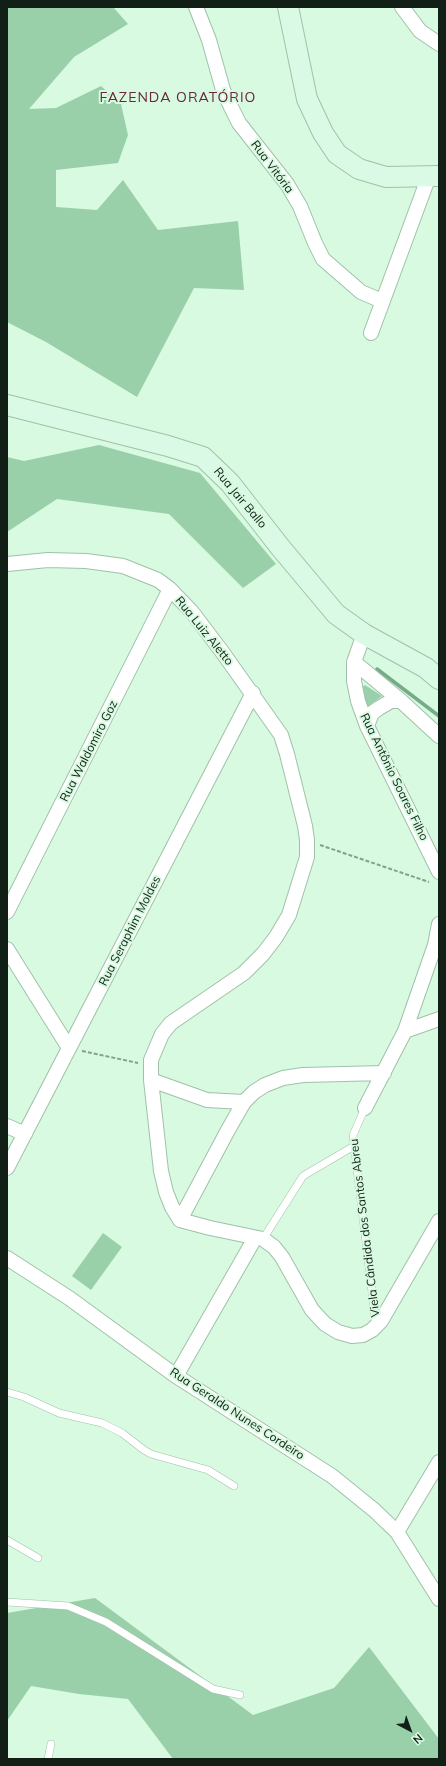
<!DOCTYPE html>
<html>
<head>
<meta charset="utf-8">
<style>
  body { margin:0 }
  #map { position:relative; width:446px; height:1766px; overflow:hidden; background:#d7fae0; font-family:Mulish,sans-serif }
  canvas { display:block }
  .frame { position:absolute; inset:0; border:8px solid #121f16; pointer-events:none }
  .north { position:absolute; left:390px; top:1710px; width:40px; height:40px; -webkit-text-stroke:3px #d7fae0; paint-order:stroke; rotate:139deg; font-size:11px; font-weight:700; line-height:16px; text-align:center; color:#121f16 }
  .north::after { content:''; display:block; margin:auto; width:14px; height:18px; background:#121f16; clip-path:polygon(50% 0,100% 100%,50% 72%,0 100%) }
</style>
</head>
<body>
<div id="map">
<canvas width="446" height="1766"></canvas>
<div class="frame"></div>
<div class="north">N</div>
</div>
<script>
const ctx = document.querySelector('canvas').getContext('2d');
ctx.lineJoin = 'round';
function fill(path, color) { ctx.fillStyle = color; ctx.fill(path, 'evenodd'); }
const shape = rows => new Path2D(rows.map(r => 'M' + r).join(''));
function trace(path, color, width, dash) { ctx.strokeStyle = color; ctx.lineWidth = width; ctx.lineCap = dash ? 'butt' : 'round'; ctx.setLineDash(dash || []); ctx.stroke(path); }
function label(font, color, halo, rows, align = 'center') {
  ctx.font = font + ' Mulish,sans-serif'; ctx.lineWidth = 4; ctx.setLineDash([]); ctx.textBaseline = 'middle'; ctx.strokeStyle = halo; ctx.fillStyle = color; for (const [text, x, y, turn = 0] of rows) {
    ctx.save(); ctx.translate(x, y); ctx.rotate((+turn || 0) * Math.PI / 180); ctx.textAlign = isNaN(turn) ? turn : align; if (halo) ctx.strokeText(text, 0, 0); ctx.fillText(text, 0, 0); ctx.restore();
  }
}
fill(shape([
  [7,7,113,7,128,24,74,57,29,109,56,108,101,86,121,104,128,135,118,163,56,170,56,207,97,210,123,180,158,230,238,221,244,290,194,288,137,397,46,342,7,322],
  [99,445,200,473,276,564,243,588,169,514,57,499,7,532,7,457,24,461],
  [365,685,382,696,367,707,361,688],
  [103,1233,122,1247,91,1290,72,1276],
  [95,1598,253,1715,334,1688,369,1647,439,1739,439,1759,173,1759,128,1699,79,1694,31,1686,7,1721,7,1613]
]), '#99d0aa');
trace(shape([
  [377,669,439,716]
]), '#75ab86', 3.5);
const service = shape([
  [365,1108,353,1135,376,1325],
  [263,1239,303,1176,354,1146],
  [7,1392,24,1397,59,1413,102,1423,122,1433,144,1450,151,1454,208,1470,234,1486],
  [7,1540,38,1558],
  [7,1602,68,1606,106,1622,213,1689,240,1695],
  [48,1759,51,1744]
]);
const minor = shape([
  [196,7,209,40,223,90,231,107,239,123,287,184,300,206,315,243,323,259,361,292,382,301],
  [402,7,420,31,439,44],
  [371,333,429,176],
  [7,564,48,560,86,561,123,566,158,580,170,589,192,612,223,653,281,735,287,754,305,826,307,840,307,857,289,915,276,937,263,954,244,973,171,1023,162,1034,151,1060,151,1080,161,1171,166,1192,172,1207,180,1220,210,1228,263,1239,274,1247,282,1257,312,1310,325,1324,338,1332,352,1336,363,1335,372,1330,381,1321,439,1221],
  [364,634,354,662,354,681,358,701,367,726,439,872],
  [354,662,401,701,439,736],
  [367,726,372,713,379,708,391,701,401,701],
  [7,912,170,589],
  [7,949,69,1048],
  [405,1031,439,1019],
  [151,1080,207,1100,244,1102],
  [365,1108,405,1031,435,945,439,924],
  [7,1126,25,1134],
  [7,1168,253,693],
  [180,1220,228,1130,244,1102,254,1092,265,1085,283,1078,303,1075,384,1073],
  [7,1258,69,1298,176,1376,332,1476,374,1510,397,1532,439,1599],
  [176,1376,255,1238],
  [397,1532,439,1462]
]);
const secondary = shape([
  [288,7,307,99,323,133,337,154,359,169,386,177,439,176],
  [7,405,168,446,203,457,230,483,280,547,336,614,364,634,426,668,439,679]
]);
trace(service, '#a0c1a9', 8);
trace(minor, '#a0c1a9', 16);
trace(secondary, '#a0c1a9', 22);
trace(shape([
  [320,845,429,882],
  [82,1051,138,1063]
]), '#86a08d', 2, [4, 2]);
trace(service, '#fff', 7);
trace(minor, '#fff', 14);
trace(secondary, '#dafae5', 20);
label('12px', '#121f16', '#d7fae0', [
  ["Rua Vitória",272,167,53],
  ["Rua Jair Ballo",240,498,50],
  ["Rua Luiz Aletto",204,631,51],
  ["Rua Waldomiro Goz",89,751,-63],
  ["Rua Antônio Soares Filho",394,777,64],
  ["Rua Seraphim Moldes",130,931,-63],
  ["Viela Cândida dos Santos Abreu",365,1228,-97],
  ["Rua Geraldo Nunes Cordeiro",237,1414,33]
]);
ctx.letterSpacing = '1px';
label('14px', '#6a263f', '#d7fae0', [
  ["FAZENDA ORATÓRIO",178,98]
]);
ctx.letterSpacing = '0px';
</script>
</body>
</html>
